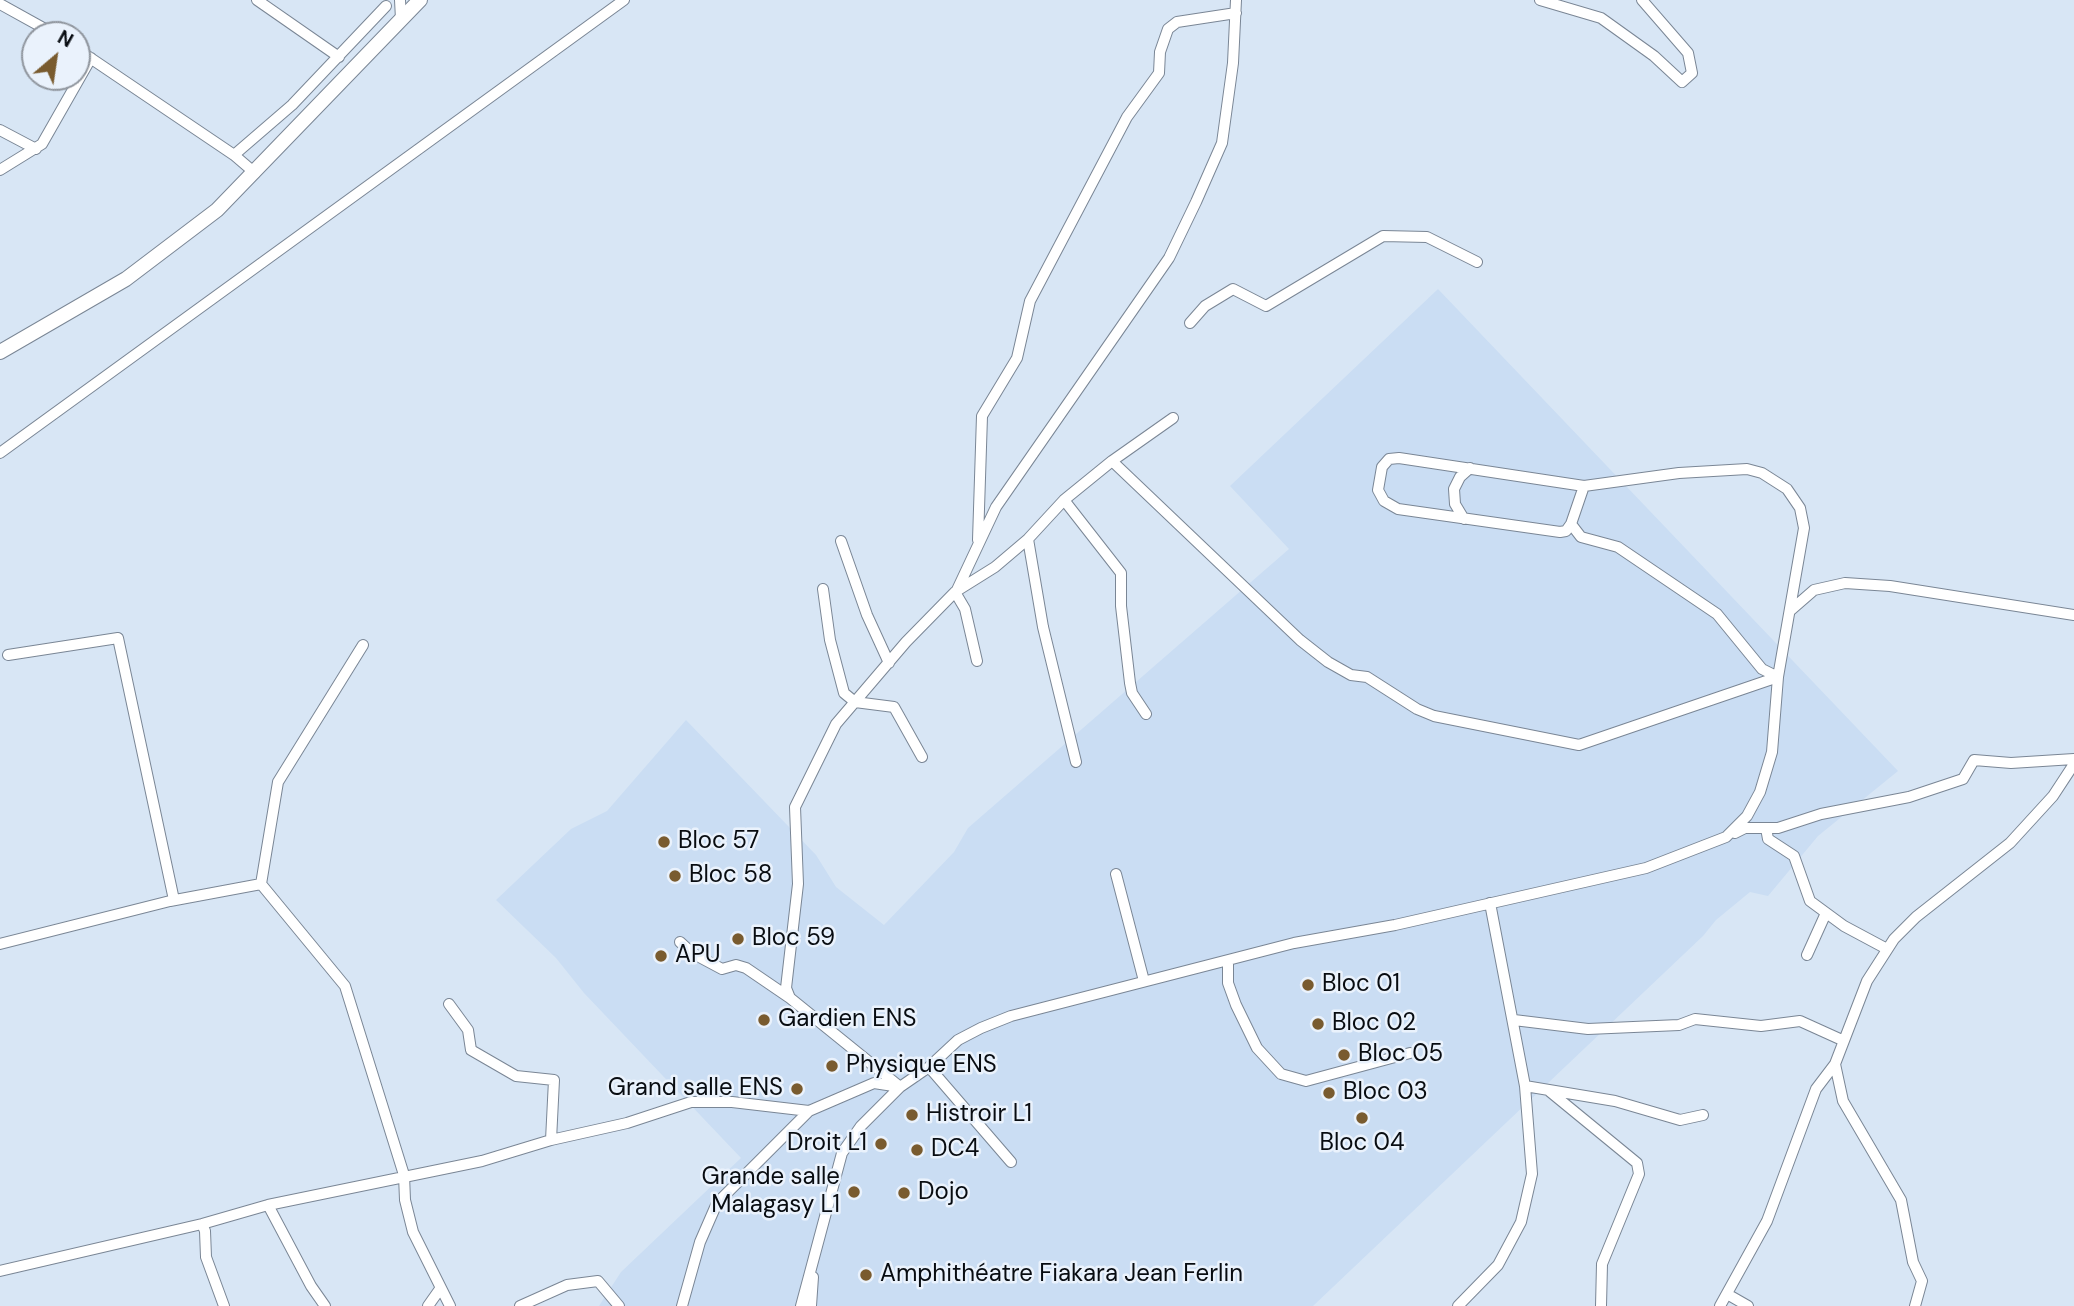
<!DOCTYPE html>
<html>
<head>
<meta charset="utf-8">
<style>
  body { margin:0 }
  #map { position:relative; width:2074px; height:1306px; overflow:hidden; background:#d8e6f5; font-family:"DM Sans",sans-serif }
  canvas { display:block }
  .north { position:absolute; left:21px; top:21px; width:70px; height:70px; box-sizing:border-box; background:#eaf2fc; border:2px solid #90969e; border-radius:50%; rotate:29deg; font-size:19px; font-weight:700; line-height:28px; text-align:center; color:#080c11 }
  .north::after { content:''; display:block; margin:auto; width:24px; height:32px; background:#795b2f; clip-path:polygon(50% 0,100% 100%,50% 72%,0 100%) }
</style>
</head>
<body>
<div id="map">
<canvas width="2074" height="1306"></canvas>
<div class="north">N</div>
</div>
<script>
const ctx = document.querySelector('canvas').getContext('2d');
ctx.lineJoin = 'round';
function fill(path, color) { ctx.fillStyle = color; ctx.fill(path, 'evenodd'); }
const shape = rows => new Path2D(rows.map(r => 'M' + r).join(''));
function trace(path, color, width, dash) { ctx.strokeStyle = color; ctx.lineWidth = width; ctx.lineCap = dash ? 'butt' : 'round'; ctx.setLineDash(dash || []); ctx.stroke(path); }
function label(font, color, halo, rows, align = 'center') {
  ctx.font = font + ' "DM Sans",sans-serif'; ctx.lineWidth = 5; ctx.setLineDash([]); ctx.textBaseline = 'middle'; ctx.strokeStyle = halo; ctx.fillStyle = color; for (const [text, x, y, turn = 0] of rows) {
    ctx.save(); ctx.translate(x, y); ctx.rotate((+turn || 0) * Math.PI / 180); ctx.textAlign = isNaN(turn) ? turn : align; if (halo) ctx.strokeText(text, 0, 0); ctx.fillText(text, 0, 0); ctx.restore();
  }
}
fill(shape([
  [1438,289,1898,771,1818,836,1768,896,1750,892,1716,920,1703,936,1313,1306,599,1306,621,1272,741,1158,584,993,556,958,496,900,571,829,607,811,686,720,816,855,836,887,884,925,954,852,968,828,1289,549,1230,486]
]), '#caddf3');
const minor = shape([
  [257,0,339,57],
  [400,0,401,19],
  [1540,0,1601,18,1654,56,1682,82,1692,73,1688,53,1642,0],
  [0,4,56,35],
  [77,49,234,155,255,173],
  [0,130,36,149],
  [234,155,292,105,386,6],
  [0,170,42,144,91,58],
  [1190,323,1205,306,1233,289,1266,306,1383,236,1427,237,1477,262],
  [1173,418,1112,461,1300,640,1328,662,1351,675,1367,677,1417,709,1434,716,1579,745,1778,677],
  [0,453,624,0],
  [1064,500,1121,573,1121,606,1130,683,1132,693,1146,714],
  [1464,519,1455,504,1454,489,1460,477,1470,468],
  [1571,524,1581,537,1618,547,1717,614,1762,669,1778,677],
  [1028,539,1043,627,1076,762],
  [978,540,982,416,1017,358,1030,301,1127,117,1159,73,1160,52,1168,29,1177,22,1236,13],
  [841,541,867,615,889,663],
  [823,589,830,640,844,693,855,702,894,707,922,757],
  [957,590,996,507,1169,258,1196,202,1222,143,1233,63,1236,0],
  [955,592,965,609,977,661],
  [1791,610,1814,590,1845,583,1890,586,2074,615],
  [8,655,118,638,174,900],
  [1766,828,1768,839,1794,856,1810,901,1844,926,1887,949],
  [1735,833,1745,828,1778,828,1821,814,1909,797,1963,779,1974,760,2011,763,2074,759],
  [1116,874,1144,981],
  [261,884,345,986,404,1175,405,1200,413,1232,450,1306],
  [680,942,692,953,722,969,736,965,746,968,790,998],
  [0,944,170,901,261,884,278,782,363,645],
  [1807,955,1826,913],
  [1228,961,1228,983,1236,1005,1257,1048,1281,1074,1306,1081,1410,1053],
  [449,1004,468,1030,471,1050,516,1076,554,1080,551,1140],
  [1514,1020,1588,1029,1679,1025,1695,1019,1761,1026,1800,1021,1842,1040],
  [929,1067,1011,1162],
  [1525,1086,1615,1101,1680,1120,1703,1115],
  [900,1087,790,998,786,988,798,884,795,807,836,724,906,642,955,592,995,567,1028,539,1064,500,1112,461],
  [1548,1090,1637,1163,1639,1174,1602,1264,1601,1306],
  [268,1205,311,1286,325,1306],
  [202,1224,205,1231,206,1257,224,1306],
  [0,1271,202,1224,268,1205,482,1161,551,1140,627,1123,691,1102,732,1102,809,1111,874,1083,900,1087],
  [1727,1294,1748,1306],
  [428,1306,440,1289],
  [520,1306,567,1285,598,1281,619,1306],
  [682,1306,700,1242,717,1203,809,1111],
  [801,1306,842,1153,861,1126,900,1087,929,1067,958,1040,981,1028,1011,1016,1294,943,1395,925,1646,868,1726,837,1747,816,1760,792,1772,752,1778,677,1804,528,1800,508,1787,489,1762,473,1747,469,1679,473,1584,486,1399,458,1389,459,1382,467,1378,490,1384,501,1398,509,1560,532,1566,531,1571,524,1584,486],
  [811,1306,813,1277],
  [1458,1306,1498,1265,1521,1222,1532,1174,1525,1086,1490,903],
  [1720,1306,1767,1221,1816,1089,1835,1064],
  [1915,1306,1922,1281,1913,1262,1901,1200,1843,1101,1835,1064,1867,981,1894,939,1916,917,2010,843,2053,796,2074,764]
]);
const tertiary = shape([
  [0,352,126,279,217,210,420,0]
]);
trace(minor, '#7a8695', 12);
trace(tertiary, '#7a8695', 16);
trace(minor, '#fff', 10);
trace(tertiary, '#fff', 14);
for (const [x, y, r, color] of [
  [664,842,7,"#795b2f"],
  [675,876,7,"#795b2f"],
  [738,939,7,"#795b2f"],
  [661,956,7,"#795b2f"],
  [1308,985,7,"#795b2f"],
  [764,1020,7,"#795b2f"],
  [1318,1024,7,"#795b2f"],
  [1344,1055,7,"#795b2f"],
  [832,1066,7,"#795b2f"],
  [797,1089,7,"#795b2f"],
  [1329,1093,7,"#795b2f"],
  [912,1115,7,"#795b2f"],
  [1362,1118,7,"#795b2f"],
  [881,1144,7,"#795b2f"],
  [917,1150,7,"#795b2f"],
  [854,1192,7,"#795b2f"],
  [904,1193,7,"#795b2f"],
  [866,1275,7,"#795b2f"]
]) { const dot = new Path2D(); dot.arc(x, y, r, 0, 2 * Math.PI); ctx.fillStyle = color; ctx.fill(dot); trace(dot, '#eaf2fc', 2.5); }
label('24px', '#080c11', '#eaf2fc', [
  ["Bloc 57",678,842],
  ["Bloc 58",689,876],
  ["Bloc 59",752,939],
  ["APU",675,956],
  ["Bloc 01",1322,985],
  ["Gardien ENS",778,1020],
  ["Bloc 02",1332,1024],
  ["Bloc 05",1358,1055],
  ["Physique ENS",846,1066],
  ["Grand salle ENS",783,1089,"right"],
  ["Bloc 03",1343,1093],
  ["Histroir L1",926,1115],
  ["Droit L1",867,1144,"right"],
  ["Bloc 04",1362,1144,"center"],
  ["DC4",931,1150],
  ["Grande salle",840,1178,"right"],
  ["Malagasy L1",840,1206,"right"],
  ["Dojo",918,1193],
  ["Amphithéatre Fiakara Jean Ferlin",880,1275]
], 'left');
</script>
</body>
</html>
